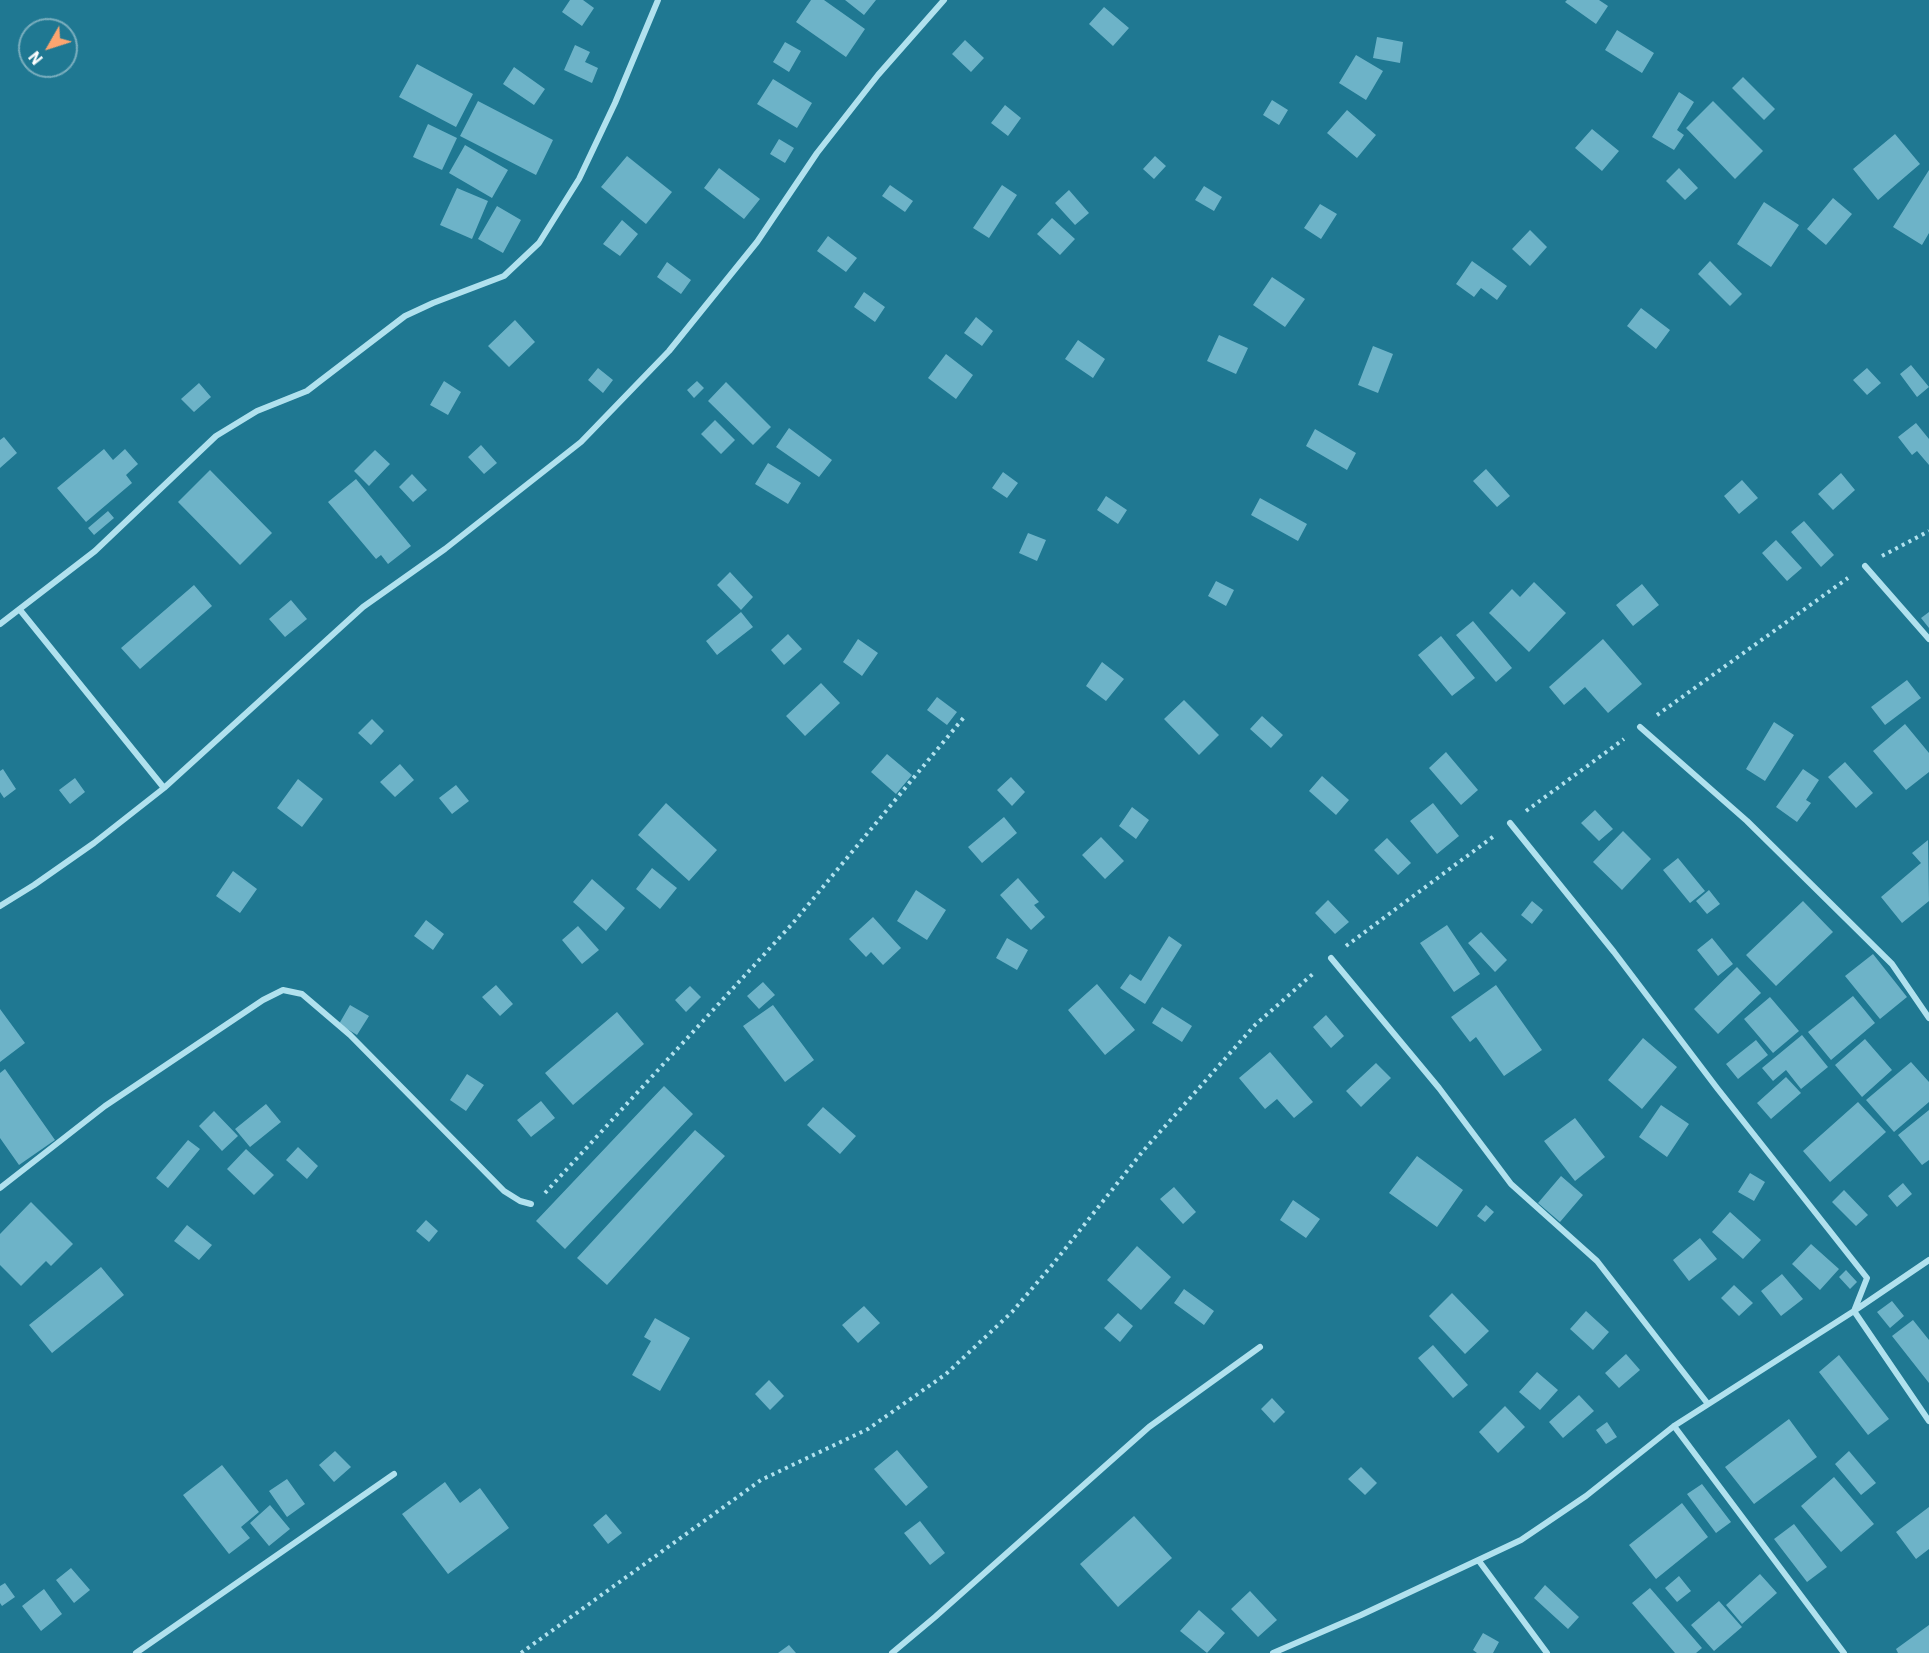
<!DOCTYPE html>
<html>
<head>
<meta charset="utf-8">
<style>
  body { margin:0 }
  #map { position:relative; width:1929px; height:1653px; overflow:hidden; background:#1f7892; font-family:"IBM Plex Sans",sans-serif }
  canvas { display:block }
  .north { position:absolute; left:18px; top:18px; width:60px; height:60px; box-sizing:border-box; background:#1f7892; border:2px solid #79aebe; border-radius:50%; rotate:231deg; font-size:16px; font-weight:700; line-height:24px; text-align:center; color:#fff }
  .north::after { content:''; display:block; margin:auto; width:21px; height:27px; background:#fca570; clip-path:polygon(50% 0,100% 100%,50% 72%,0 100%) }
</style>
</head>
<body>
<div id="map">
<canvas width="1929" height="1653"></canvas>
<div class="north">N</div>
</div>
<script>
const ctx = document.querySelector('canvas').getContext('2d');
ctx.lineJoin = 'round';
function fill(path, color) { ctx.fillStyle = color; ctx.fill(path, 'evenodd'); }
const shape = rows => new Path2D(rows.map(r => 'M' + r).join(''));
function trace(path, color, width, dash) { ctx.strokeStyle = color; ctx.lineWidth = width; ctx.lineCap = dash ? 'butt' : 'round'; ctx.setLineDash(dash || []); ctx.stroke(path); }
fill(shape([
  [570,0,583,0,594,8,582,26,562,12],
  [811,0,824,0,865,29,846,57,796,22],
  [845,0,876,0,864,15],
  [1567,0,1599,0,1608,6,1596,24,1565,2],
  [1104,7,1129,28,1113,46,1089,24],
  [1617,30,1654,53,1642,73,1605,50],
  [1377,37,1403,42,1400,63,1373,58],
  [965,40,984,58,971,72,952,54],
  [785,42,801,51,789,72,773,62],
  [575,45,590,52,585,62,598,68,592,83,564,70],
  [1356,55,1383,71,1366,100,1339,83],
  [417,64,473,94,456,127,399,97],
  [514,67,545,89,534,105,503,84],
  [1743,77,1775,109,1764,120,1732,88],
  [773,79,812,103,797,128,757,104],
  [1679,92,1694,102,1677,130,1684,135,1674,150,1652,137],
  [1272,100,1288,110,1279,125,1263,115],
  [478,101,553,140,536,175,460,136],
  [1713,101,1763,151,1735,179,1686,128],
  [1005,105,1021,118,1008,136,991,123],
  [1347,110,1376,135,1357,158,1327,133],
  [428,124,457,138,442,170,413,157],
  [1592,129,1619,151,1602,171,1575,148],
  [1895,134,1920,164,1878,200,1853,169],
  [779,139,794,148,785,163,770,154],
  [465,145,508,170,492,198,449,173],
  [627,156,672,192,646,224,601,187],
  [1155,156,1166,166,1154,179,1143,169],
  [719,168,760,199,744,219,704,188],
  [1679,168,1698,188,1685,200,1666,181],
  [1929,170,1929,233,1922,245,1893,227],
  [890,185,913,201,905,212,882,196],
  [1002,185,1017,195,989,238,973,228],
  [1204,186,1222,197,1214,211,1195,200],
  [457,188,488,201,472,239,440,225],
  [1069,190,1089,213,1075,225,1055,203],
  [1833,198,1852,214,1826,245,1807,229],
  [1764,202,1799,225,1771,267,1737,244],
  [1320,204,1337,214,1321,239,1304,228],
  [497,206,521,220,503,253,478,239],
  [1052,218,1075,239,1060,255,1037,234],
  [622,220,638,234,620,256,603,244],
  [1530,230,1547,247,1530,266,1512,249],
  [828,236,857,258,846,272,817,251],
  [1472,261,1507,286,1497,300,1481,288,1474,297,1456,284],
  [1710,261,1742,294,1730,306,1698,274],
  [667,262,691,280,681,294,657,277],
  [1272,277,1305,299,1285,327,1253,305],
  [864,292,885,307,875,322,854,307],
  [1641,308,1670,330,1656,349,1627,326],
  [976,317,993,331,982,346,964,333],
  [515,320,535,342,509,367,488,346],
  [1219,335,1248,348,1236,374,1207,361],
  [1078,340,1105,359,1093,378,1065,359],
  [1373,346,1393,354,1378,393,1358,385],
  [946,354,973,375,956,399,928,378],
  [1911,365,1929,387,1917,397,1900,374],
  [598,368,613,380,603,393,588,380],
  [1867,368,1881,383,1867,395,1853,380],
  [444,381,461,392,448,415,430,405],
  [697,381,704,388,694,398,687,390],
  [726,382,771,427,753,445,708,401],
  [199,383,211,397,194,412,181,399],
  [715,420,735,440,721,454,701,434],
  [1916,423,1929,439,1929,465,1917,451,1912,455,1898,437],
  [789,428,832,460,819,477,776,447],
  [1315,429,1356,453,1347,470,1306,446],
  [4,437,17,453,0,468,0,440],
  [481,445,497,463,484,474,468,457],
  [104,449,113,460,125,449,138,464,126,475,132,483,86,522,57,488],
  [375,450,390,464,369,486,354,471],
  [768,463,801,483,788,504,755,484],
  [1486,469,1510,496,1497,507,1473,481],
  [210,470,272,533,240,565,178,502],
  [1003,472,1018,483,1007,498,992,488],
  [1841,473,1855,490,1833,510,1818,494],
  [412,474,427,490,413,502,399,487],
  [356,479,411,546,388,564,381,555,376,559,328,502],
  [1742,480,1758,498,1739,514,1724,496],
  [1106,496,1127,510,1118,524,1097,510],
  [1260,498,1307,524,1298,541,1251,515],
  [108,511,114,518,94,535,88,528],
  [1804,521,1834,555,1821,567,1791,532],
  [1028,533,1046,540,1037,561,1019,553],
  [1776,540,1802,568,1787,581,1762,553],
  [730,572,753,597,741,610,717,585],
  [1216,581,1234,590,1226,606,1208,596],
  [1534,582,1566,613,1529,652,1489,613,1512,589,1520,597],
  [1642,584,1659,605,1633,626,1616,605],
  [194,585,212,606,140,669,121,648],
  [291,600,307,619,285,637,269,619],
  [741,612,753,627,717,655,706,641],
  [1929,612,1929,628,1921,618],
  [1473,621,1512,668,1496,682,1456,635],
  [788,634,802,649,784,665,771,650],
  [1441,636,1475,678,1452,696,1418,655],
  [858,639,878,653,862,676,843,662],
  [1603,639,1642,684,1608,713,1585,687,1564,705,1549,687],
  [1102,662,1124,679,1106,701,1086,686],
  [1907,680,1921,698,1885,725,1871,707],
  [821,683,840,703,805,736,786,716],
  [937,697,957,712,947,725,927,710],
  [1184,700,1219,735,1199,755,1164,719],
  [1262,716,1283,735,1271,748,1250,729],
  [372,719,384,731,371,745,358,733],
  [1774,722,1794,735,1765,781,1746,769],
  [1905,724,1929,753,1929,772,1906,790,1873,751],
  [1446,752,1478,790,1461,805,1429,768],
  [887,754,912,775,896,794,871,772],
  [1845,762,1873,793,1856,808,1828,777],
  [400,764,414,780,395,797,380,782],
  [3,769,16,789,4,798,0,792,0,771],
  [1803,769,1819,780,1806,800,1811,803,1797,822,1776,807],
  [1322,776,1349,800,1336,815,1309,791],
  [1011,777,1025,792,1012,806,997,790],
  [75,778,85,792,70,804,59,790],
  [298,779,323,799,302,827,277,808],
  [456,785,469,801,452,814,439,798],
  [666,803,717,850,689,881,638,835],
  [1433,803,1459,836,1437,854,1410,821],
  [1132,807,1149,820,1136,839,1119,826],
  [1595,810,1613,829,1599,841,1581,823],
  [1004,817,1017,833,982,863,968,847],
  [1623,831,1651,859,1622,890,1593,862],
  [1101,837,1124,861,1105,879,1082,855],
  [1387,838,1411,863,1398,875,1374,850],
  [1928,840,1929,901,1902,923,1881,897,1921,863,1912,853],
  [1678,858,1705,891,1690,903,1663,870],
  [652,868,677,888,660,909,636,889],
  [233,871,257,889,240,913,216,896],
  [1018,878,1039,902,1034,905,1045,917,1031,930,1000,895],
  [592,879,625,908,606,931,573,902],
  [916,890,946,910,927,940,897,921],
  [1709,890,1720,904,1707,914,1696,901],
  [1328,900,1349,922,1335,934,1315,913],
  [1532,901,1543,910,1532,924,1521,915],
  [1803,901,1833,932,1776,986,1746,955],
  [873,917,901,948,883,965,871,952,866,957,849,939],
  [426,920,444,934,433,950,414,936],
  [1447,925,1480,974,1454,992,1420,943],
  [578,926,599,950,582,964,562,940],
  [1481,932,1507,960,1495,972,1468,943],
  [1169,936,1182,945,1145,1004,1120,988,1130,974,1141,981],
  [1007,938,1028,950,1017,970,996,958],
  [1712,938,1733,964,1718,976,1697,950],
  [1873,954,1907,997,1880,1019,1845,976],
  [1737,967,1761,993,1718,1034,1694,1009],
  [763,982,775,995,759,1009,747,996],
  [1097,984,1135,1030,1105,1055,1068,1010],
  [496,985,513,1004,500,1016,482,997],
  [1496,985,1542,1050,1504,1076,1476,1037,1470,1042,1451,1017],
  [690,986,701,997,686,1012,675,1000],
  [1853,996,1875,1023,1831,1060,1808,1032],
  [1770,997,1799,1031,1773,1053,1744,1019],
  [350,1005,369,1016,357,1035,339,1024],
  [773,1005,814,1060,785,1082,743,1026],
  [1162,1007,1192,1026,1182,1042,1152,1023],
  [0,1009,25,1043,0,1062],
  [617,1012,644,1044,573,1105,545,1073],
  [1326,1015,1344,1036,1331,1048,1313,1027],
  [1802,1035,1828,1067,1801,1089,1786,1070,1773,1081,1762,1068],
  [1643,1038,1677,1067,1642,1109,1608,1080],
  [1865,1039,1892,1070,1862,1097,1835,1065],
  [1756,1040,1768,1055,1738,1079,1726,1064],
  [1270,1052,1313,1102,1294,1118,1277,1099,1265,1109,1239,1078],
  [1911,1062,1929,1082,1929,1102,1894,1132,1866,1100],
  [1376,1063,1391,1078,1361,1107,1346,1091],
  [5,1069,55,1140,19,1165,0,1138,0,1073],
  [467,1074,484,1085,466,1111,450,1100],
  [1786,1077,1801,1093,1771,1119,1757,1103],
  [664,1086,693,1114,565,1249,536,1221],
  [541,1101,555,1118,531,1137,517,1120],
  [1858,1102,1886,1132,1830,1182,1803,1151],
  [266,1104,281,1122,250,1147,235,1129],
  [1661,1105,1689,1124,1667,1157,1639,1137],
  [823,1107,856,1136,840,1154,807,1125],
  [1929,1110,1929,1160,1922,1165,1898,1135],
  [214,1111,238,1136,222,1151,199,1126],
  [1575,1118,1605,1157,1575,1181,1544,1141],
  [695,1130,725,1156,607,1285,577,1258],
  [188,1140,200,1149,168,1188,156,1178],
  [298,1147,318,1166,307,1179,286,1160],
  [246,1149,274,1175,254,1195,227,1169],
  [1417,1156,1463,1190,1437,1227,1389,1193],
  [1750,1173,1765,1182,1754,1201,1738,1192],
  [1561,1176,1583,1195,1560,1222,1538,1203],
  [1903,1183,1912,1194,1897,1207,1888,1196],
  [1174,1187,1196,1212,1183,1224,1160,1199],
  [1844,1190,1868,1215,1856,1226,1832,1202],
  [1293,1200,1320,1219,1306,1238,1280,1220],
  [31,1202,73,1244,51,1266,46,1261,21,1286,0,1265,0,1234],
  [1486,1205,1494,1212,1485,1222,1477,1216],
  [1730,1212,1761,1240,1743,1259,1712,1232],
  [426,1220,438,1231,429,1242,416,1231],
  [187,1225,212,1245,199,1260,174,1241],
  [1700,1238,1717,1259,1689,1281,1673,1260],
  [1811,1244,1839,1269,1820,1290,1792,1264],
  [1137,1246,1171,1277,1141,1310,1107,1280],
  [101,1267,124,1295,52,1353,29,1325],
  [1846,1270,1857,1282,1850,1289,1839,1277],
  [1782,1274,1803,1299,1781,1316,1761,1291],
  [1734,1285,1753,1303,1739,1316,1721,1298],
  [1184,1289,1214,1311,1204,1325,1174,1303],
  [1452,1293,1489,1331,1465,1354,1429,1316],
  [1892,1301,1904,1316,1890,1328,1877,1312],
  [864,1306,880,1323,858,1343,842,1325],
  [1586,1311,1609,1332,1593,1350,1570,1329],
  [1118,1313,1133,1326,1120,1342,1104,1328],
  [655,1318,690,1338,660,1391,632,1375,651,1341,644,1337],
  [1913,1320,1929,1340,1929,1383,1892,1336],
  [1433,1345,1468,1385,1453,1398,1418,1358],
  [1626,1354,1640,1370,1619,1388,1605,1373],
  [1839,1355,1889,1419,1868,1435,1819,1372],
  [1537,1372,1558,1390,1540,1410,1519,1392],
  [769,1380,784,1396,770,1410,755,1394],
  [1579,1395,1594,1411,1563,1438,1549,1422],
  [1272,1398,1285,1412,1274,1423,1261,1409],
  [1505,1406,1525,1427,1498,1453,1479,1432],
  [1789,1419,1817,1457,1754,1504,1725,1467],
  [1607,1422,1617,1437,1606,1444,1596,1430],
  [897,1450,928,1487,906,1506,874,1469],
  [335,1451,351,1467,334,1482,319,1465],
  [1849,1451,1876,1483,1861,1495,1835,1464],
  [222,1465,259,1512,241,1527,250,1538,229,1554,183,1495],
  [1361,1467,1377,1483,1365,1495,1348,1479],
  [1834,1477,1874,1524,1841,1552,1801,1506],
  [287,1479,305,1504,287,1517,269,1491],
  [445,1482,460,1503,480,1488,509,1528,448,1574,402,1514],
  [1702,1484,1731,1522,1716,1533,1687,1494],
  [1682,1503,1708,1537,1656,1579,1629,1545],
  [270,1505,290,1529,269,1546,250,1523],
  [1929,1507,1929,1549,1916,1559,1896,1532],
  [606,1514,622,1533,608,1544,593,1525],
  [1134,1516,1172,1558,1118,1607,1080,1564],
  [920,1521,945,1553,930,1565,904,1533],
  [1794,1524,1827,1567,1807,1582,1774,1539],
  [71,1568,90,1590,74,1603,56,1580],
  [1760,1574,1777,1593,1742,1624,1726,1605],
  [1679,1576,1691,1591,1677,1602,1665,1588],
  [5,1583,15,1597,2,1606,0,1603,0,1586],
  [1545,1585,1579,1617,1568,1629,1534,1598],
  [1650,1588,1702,1648,1696,1653,1675,1653,1632,1603],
  [44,1589,62,1614,41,1631,22,1606],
  [1250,1591,1277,1620,1258,1637,1231,1609],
  [1719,1601,1742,1627,1714,1651,1691,1625],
  [1199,1610,1225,1633,1207,1653,1180,1631],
  [1929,1625,1929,1653,1898,1653,1896,1649],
  [1483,1633,1499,1642,1493,1653,1477,1653,1473,1650],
  [789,1645,796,1653,778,1653]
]), '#6db3c8');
trace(shape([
  [1882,556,1929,531],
  [1657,715,1848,578],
  [1526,811,1624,739],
  [1346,946,1494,836],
  [545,1193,793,923,965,716],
  [521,1653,761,1480,868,1429,946,1374,1012,1312,1053,1264,1143,1151,1255,1025,1315,972]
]), '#b0e1ee', 4, [3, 4.5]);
trace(shape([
  [1865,566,1929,639],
  [20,610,164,788],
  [0,624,95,551,216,436,257,411,307,391,405,316,433,303,504,276,539,243,579,179,615,103,658,0],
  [1640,727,1747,821,1892,964,1929,1018],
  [1510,823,1614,952,1717,1088,1867,1278,1854,1311,1929,1421],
  [0,906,34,885,94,843,164,788,363,607,445,549,581,442,669,351,757,242,817,153,878,75,944,0],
  [1331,958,1439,1088,1511,1184,1597,1261,1708,1404],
  [0,1188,105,1106,263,1000,283,990,302,994,350,1035,504,1191,520,1201,531,1204],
  [1674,1426,1844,1653],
  [1479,1561,1547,1653],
  [136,1653,394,1474],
  [892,1653,935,1617,1149,1427,1260,1347],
  [1273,1653,1361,1615,1521,1540,1586,1496,1674,1426,1854,1311,1929,1260]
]), '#b0e1ee', 6);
</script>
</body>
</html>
